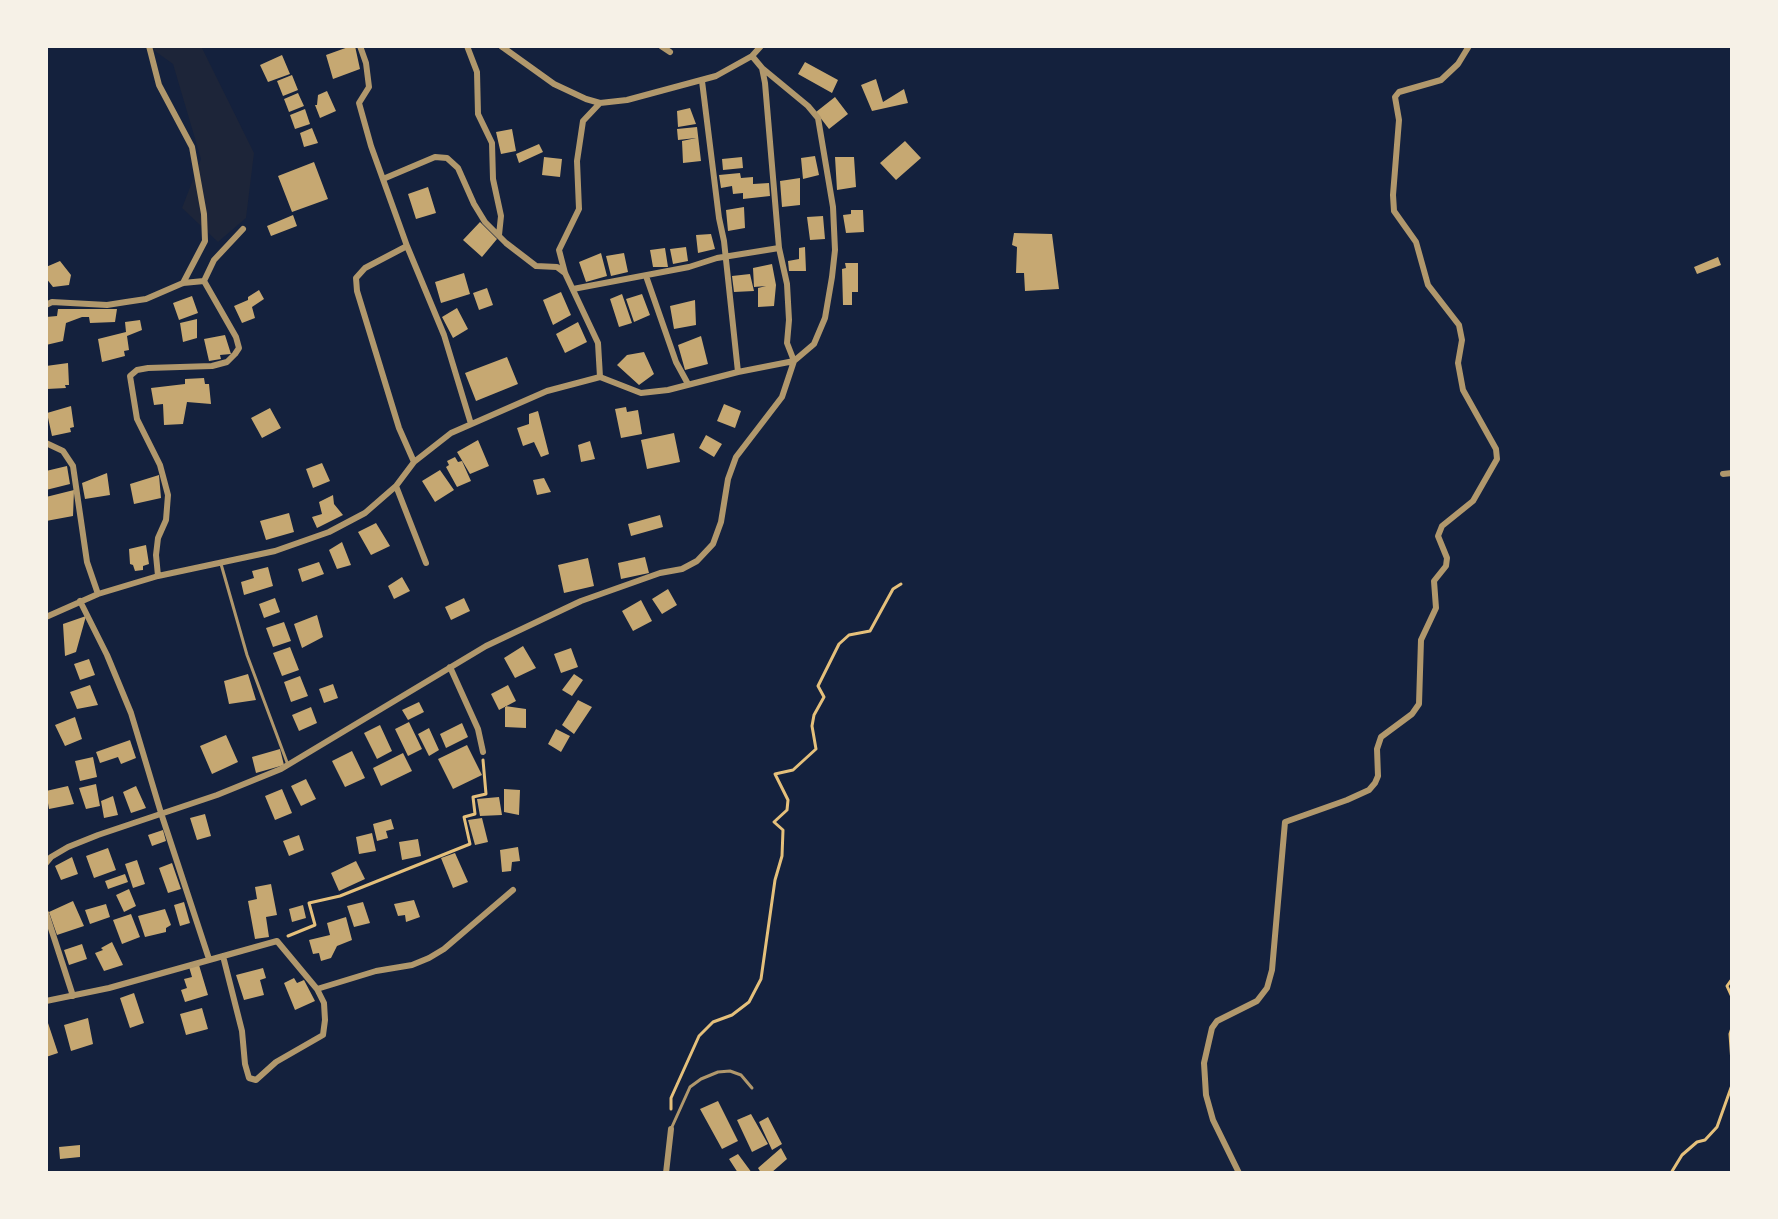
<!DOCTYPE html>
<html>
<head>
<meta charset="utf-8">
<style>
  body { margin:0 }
  #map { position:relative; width:1778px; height:1219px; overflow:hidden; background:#14213d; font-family:"Alegreya Sans",sans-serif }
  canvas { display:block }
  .frame { position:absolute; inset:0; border:48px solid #f6f1e7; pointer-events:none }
</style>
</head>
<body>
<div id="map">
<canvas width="1778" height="1219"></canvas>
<div class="frame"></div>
</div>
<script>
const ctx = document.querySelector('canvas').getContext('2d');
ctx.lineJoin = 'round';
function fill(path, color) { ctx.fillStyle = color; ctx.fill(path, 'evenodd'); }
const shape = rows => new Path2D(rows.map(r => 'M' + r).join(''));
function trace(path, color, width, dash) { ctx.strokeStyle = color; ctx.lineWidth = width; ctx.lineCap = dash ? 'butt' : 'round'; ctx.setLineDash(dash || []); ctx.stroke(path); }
fill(shape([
  [148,46,201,46,254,153,246,218,218,242,182,208,201,159,173,64]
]), '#1d2539');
fill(shape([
  [351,46,355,46,360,69,333,79,326,55],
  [282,55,290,74,268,82,260,65],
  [805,62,838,80,832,93,798,74],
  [292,75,298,90,283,96,277,81],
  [876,79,883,102,904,89,908,103,872,111,861,85],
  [327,91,336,111,320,118,315,105,317,105,318,95],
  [298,93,304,106,289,112,284,99],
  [835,97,848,114,829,129,816,112],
  [690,108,696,124,678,127,677,111],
  [305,109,310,124,295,129,290,115],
  [697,127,701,161,683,163,682,141,696,138,678,140,677,129],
  [312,128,318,143,304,147,300,133],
  [512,129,516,151,501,154,496,132],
  [905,141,921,158,896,180,880,163],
  [539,144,543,152,519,163,516,154],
  [815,156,819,175,803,179,801,158],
  [544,157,562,159,560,177,542,175],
  [742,157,743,168,723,170,722,159],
  [835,157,854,157,856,187,837,190],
  [314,162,328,199,292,212,278,176],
  [740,173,741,178,753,177,753,184,769,183,770,196,743,199,743,193,733,194,732,186,721,188,719,175],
  [800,178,800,205,782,207,780,181],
  [428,187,436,213,416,219,408,194],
  [744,207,745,228,728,231,726,210],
  [851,210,863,210,864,232,846,233,843,215,851,214],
  [293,215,297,226,271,236,267,226],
  [823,216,825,239,810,240,807,217],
  [480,222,497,239,482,257,463,240],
  [1014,233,1052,234,1059,289,1025,291,1024,273,1016,273,1017,247,1012,245],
  [711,234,715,249,698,253,696,235],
  [686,247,688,261,673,264,670,249],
  [805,247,806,271,789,271,788,261,799,259,799,248],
  [665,248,668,267,653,267,650,250],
  [601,253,607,276,586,282,579,262],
  [624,253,628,272,611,276,606,256],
  [1718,257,1721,265,1697,274,1694,267],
  [60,261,71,275,69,285,53,287,46,278,46,267],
  [845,263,858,263,858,292,852,292,852,305,843,305,842,269,846,268],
  [772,264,776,285,774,306,758,307,758,288,766,286,754,287,753,268],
  [464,273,470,294,441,303,435,282],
  [750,274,754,291,734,292,732,276],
  [487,288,493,305,479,310,473,293],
  [259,290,264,299,252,307,255,318,242,323,234,306,248,300,248,297],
  [561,292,571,315,553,325,543,300],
  [622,294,632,323,619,327,610,299],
  [642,294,650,315,634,322,626,299],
  [192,296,198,313,179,320,173,303],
  [695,300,696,325,674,329,670,306],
  [457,308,468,329,453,338,442,317],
  [58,309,117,309,115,322,90,323,89,317,82,317,66,323,63,341,46,345,46,317,57,316],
  [197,319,197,338,183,342,180,323],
  [140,320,142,330,127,336,129,350,124,351,125,356,102,362,98,339,126,332,125,322],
  [578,322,587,342,565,353,556,334],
  [225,335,231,354,220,355,221,359,209,361,204,339],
  [701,336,708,364,685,370,678,345],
  [644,352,654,374,639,385,617,365,627,355],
  [507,357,518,384,476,401,465,373],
  [68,363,69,385,65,385,66,388,47,389,46,366],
  [204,378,205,384,209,384,211,404,187,402,183,424,164,425,163,404,154,405,151,388,185,384,185,379],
  [724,404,741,411,735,428,717,421],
  [71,406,74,427,70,428,71,432,52,436,47,413],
  [626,407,627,412,638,410,642,434,621,438,615,409],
  [270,408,281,428,262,438,251,418],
  [538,411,549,454,541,457,534,442,523,446,517,428,529,424,529,414],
  [674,433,680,462,647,469,641,440],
  [706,435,722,444,714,457,699,448],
  [478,440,489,466,470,474,457,452],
  [590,441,595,459,581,462,578,445],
  [455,457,458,462,462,461,471,481,457,487,446,467,449,465,447,461],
  [322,463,330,481,313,488,306,469],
  [67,466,70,484,46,490,46,471],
  [440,470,454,490,435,502,422,481],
  [107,473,110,495,85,499,82,483],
  [159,475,161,498,134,504,130,484],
  [544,478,551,492,537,495,533,480],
  [74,490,73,516,46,521,46,497],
  [333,495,334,504,343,515,317,528,312,517,322,514,319,502],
  [289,513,294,532,266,540,260,521],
  [660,515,663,527,631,536,628,524],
  [376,523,390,546,371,555,358,532],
  [342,542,351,565,337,569,329,550],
  [146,545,149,564,143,566,143,570,135,571,133,565,130,564,129,549],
  [645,557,649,573,621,579,618,563],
  [588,558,594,586,564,593,558,565],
  [319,562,324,574,302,582,298,569],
  [268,567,273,586,244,595,241,582,254,578,252,571],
  [402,577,410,591,394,599,388,586],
  [668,589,677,605,662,614,652,599],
  [275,598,280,612,264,618,259,604],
  [464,598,470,611,451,620,445,607],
  [641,600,652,621,633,631,622,611],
  [317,615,323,637,302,648,294,624],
  [86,616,76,652,65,656,63,624],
  [284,622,291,641,273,647,266,628],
  [523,646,536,668,515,678,504,658],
  [290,647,299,670,282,676,273,653],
  [571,648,578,667,561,673,554,654],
  [89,659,95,675,80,680,74,664],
  [248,674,256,700,229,704,224,681],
  [574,674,583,680,572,696,562,690],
  [300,676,308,696,291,702,284,682],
  [333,684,338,698,324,703,319,689],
  [90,685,98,705,77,709,70,692],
  [508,685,516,701,499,710,491,694],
  [578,700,592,707,574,734,562,725],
  [419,702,424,712,408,720,402,710],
  [505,706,526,709,526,728,505,727],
  [311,707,317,723,299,731,292,715],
  [75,717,82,739,65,746,55,725],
  [409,722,422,749,408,756,395,729],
  [462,723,468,737,446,748,440,734],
  [380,725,392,751,377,759,364,733],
  [429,728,439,750,429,756,418,734],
  [556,729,570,736,561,752,548,744],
  [226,735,238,762,212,774,200,746],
  [130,740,136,758,121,764,118,757,100,763,96,752],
  [467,745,482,775,453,789,438,759],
  [280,749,284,765,256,773,252,757],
  [352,751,365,778,345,787,332,761],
  [403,753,412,771,381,786,373,768],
  [93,757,97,777,80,781,75,761],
  [306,779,316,799,301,806,291,786],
  [96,784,100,806,86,809,79,788],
  [68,786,74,804,49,809,46,791],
  [136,786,146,808,131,813,123,792],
  [282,789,292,813,275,820,265,796],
  [504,789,520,790,519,815,504,812],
  [113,796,118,815,104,818,101,801],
  [499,797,502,815,480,816,477,799],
  [205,814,211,836,197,840,190,818],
  [482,818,488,842,475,845,468,820],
  [391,819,394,829,386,831,388,838,377,841,373,824],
  [163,830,166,841,152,846,148,835],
  [372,833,376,851,359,854,356,837],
  [299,835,304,850,289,856,283,841],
  [418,839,421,856,402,860,399,842],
  [518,847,520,861,512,862,511,871,502,872,500,850],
  [108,848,116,870,94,878,86,856],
  [455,853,468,882,453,888,441,858],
  [72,857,78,874,61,880,55,866],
  [137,860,145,884,133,888,125,864],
  [356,861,365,879,339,891,331,873],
  [172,863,181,889,168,893,159,868],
  [125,874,128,882,108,889,105,881],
  [271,884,277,915,266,917,269,937,255,939,248,901,257,899,255,887],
  [129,889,136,906,124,912,116,895],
  [414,900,420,917,406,922,405,915,398,916,394,904],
  [73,901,84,926,57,935,49,912],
  [184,902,190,923,180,926,174,905],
  [363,902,370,923,354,927,347,906],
  [106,904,110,917,90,924,85,910],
  [303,905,306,918,292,922,289,909],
  [165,909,171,925,166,928,166,932,145,937,138,916],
  [131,914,140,937,122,944,113,920],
  [346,917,352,940,337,946,331,958,321,961,319,953,313,954,309,940,330,935,327,923],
  [112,942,123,965,104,971,95,953,103,950,101,948],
  [82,944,87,959,69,965,64,950],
  [199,965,208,995,185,1002,181,990,187,988,184,979,192,977,189,967],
  [263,968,266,978,260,980,264,995,244,1000,236,975],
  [294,978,297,983,304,980,315,1001,295,1010,284,983],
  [134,993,144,1023,130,1028,120,998],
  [202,1008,208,1029,186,1035,180,1014],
  [46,1017,58,1053,46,1057],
  [88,1018,93,1044,71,1051,64,1025],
  [718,1101,738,1141,722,1149,700,1109],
  [751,1114,768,1144,752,1152,737,1120],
  [768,1117,782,1144,772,1150,759,1122],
  [80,1145,80,1157,60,1159,59,1147],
  [781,1148,787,1159,771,1173,761,1173,758,1168],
  [738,1154,752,1173,738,1173,729,1159]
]), '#c6a872');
trace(shape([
  [288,936,315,925,309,903,340,896,470,844,464,817,475,814,473,797,486,794,483,760],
  [1732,979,1727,986,1732,997],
  [1732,1028,1730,1034,1732,1063],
  [671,1109,671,1098,699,1036,713,1022,732,1015,749,1002,761,979,775,880,782,856,783,830,774,822,787,810,788,800,775,774,793,770,816,749,812,726,814,715,824,697,818,686,839,644,849,635,870,631,893,589,901,584],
  [1671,1173,1682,1155,1697,1142,1705,1140,1717,1127,1732,1085]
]), '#e5c07b', 3);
trace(shape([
  [221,564,247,655,288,765],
  [671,1129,690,1087,701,1079,718,1072,730,1071,741,1075,752,1088]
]), '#b1986c', 3);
trace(shape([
  [149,46,159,85,192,147,204,214,205,241,183,283],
  [360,46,366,63,369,87,359,103,371,146,407,246,365,268,356,278,357,291,399,428,414,462],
  [467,46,477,72,478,114,492,143,493,179,501,216,499,235],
  [501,46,554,84,586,99,600,103],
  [661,46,670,52],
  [702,81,719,218,724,241,738,372],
  [383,179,435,157,447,158,458,168,474,204,485,222,506,243,536,266,557,267,565,273],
  [407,246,444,335,471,424],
  [646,276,676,362,688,384],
  [573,289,689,267,717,258,779,248],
  [46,305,52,302,107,305,126,302,146,299,183,283,204,281],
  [600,377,598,343,565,273,559,250,579,209,577,161,583,121,600,103,627,100,716,76,752,56,761,46],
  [46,443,63,451,73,466,87,562,98,594],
  [1723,474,1732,473],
  [396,486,426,563],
  [158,576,156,555,158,538,166,520,168,495,160,465,137,419,130,376,137,370,148,368,212,366,227,362,235,354,239,348,236,337,204,281,214,260,243,229],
  [80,601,107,655,131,713,161,813,209,959],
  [46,617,98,594,158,576,275,551,329,532,365,513,396,486,414,462,451,433,547,391,600,377,641,393,668,390,738,372,794,361,787,343,789,320,787,284,779,248,765,83,762,68,752,56],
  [450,667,478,729,483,752],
  [46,863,51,857,68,847,98,835,217,795,281,769,486,646,581,601,660,573,682,569,697,561,713,544,721,522,728,479,736,457,782,397,794,361,814,344,825,318,832,277,835,250,833,207,818,118,808,106,762,68],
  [46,913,73,996],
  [317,989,376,971,412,965,429,958,444,949,513,890],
  [46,1001,109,988,277,941,317,989,324,1003,325,1020,323,1035,276,1062,256,1080,249,1078,245,1064,242,1031,223,956],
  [666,1173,671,1129],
  [1239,1173,1213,1120,1206,1095,1204,1063,1212,1028,1217,1021,1257,1001,1267,988,1272,970,1285,822,1347,800,1369,790,1375,783,1378,776,1377,749,1381,737,1412,714,1419,704,1421,640,1436,608,1434,581,1446,566,1447,558,1438,536,1442,526,1473,501,1497,459,1496,449,1463,390,1458,363,1462,340,1459,325,1428,285,1416,242,1394,211,1393,195,1399,120,1395,97,1399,92,1441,80,1458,64,1469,46]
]), '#b1986c', 6);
</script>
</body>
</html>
